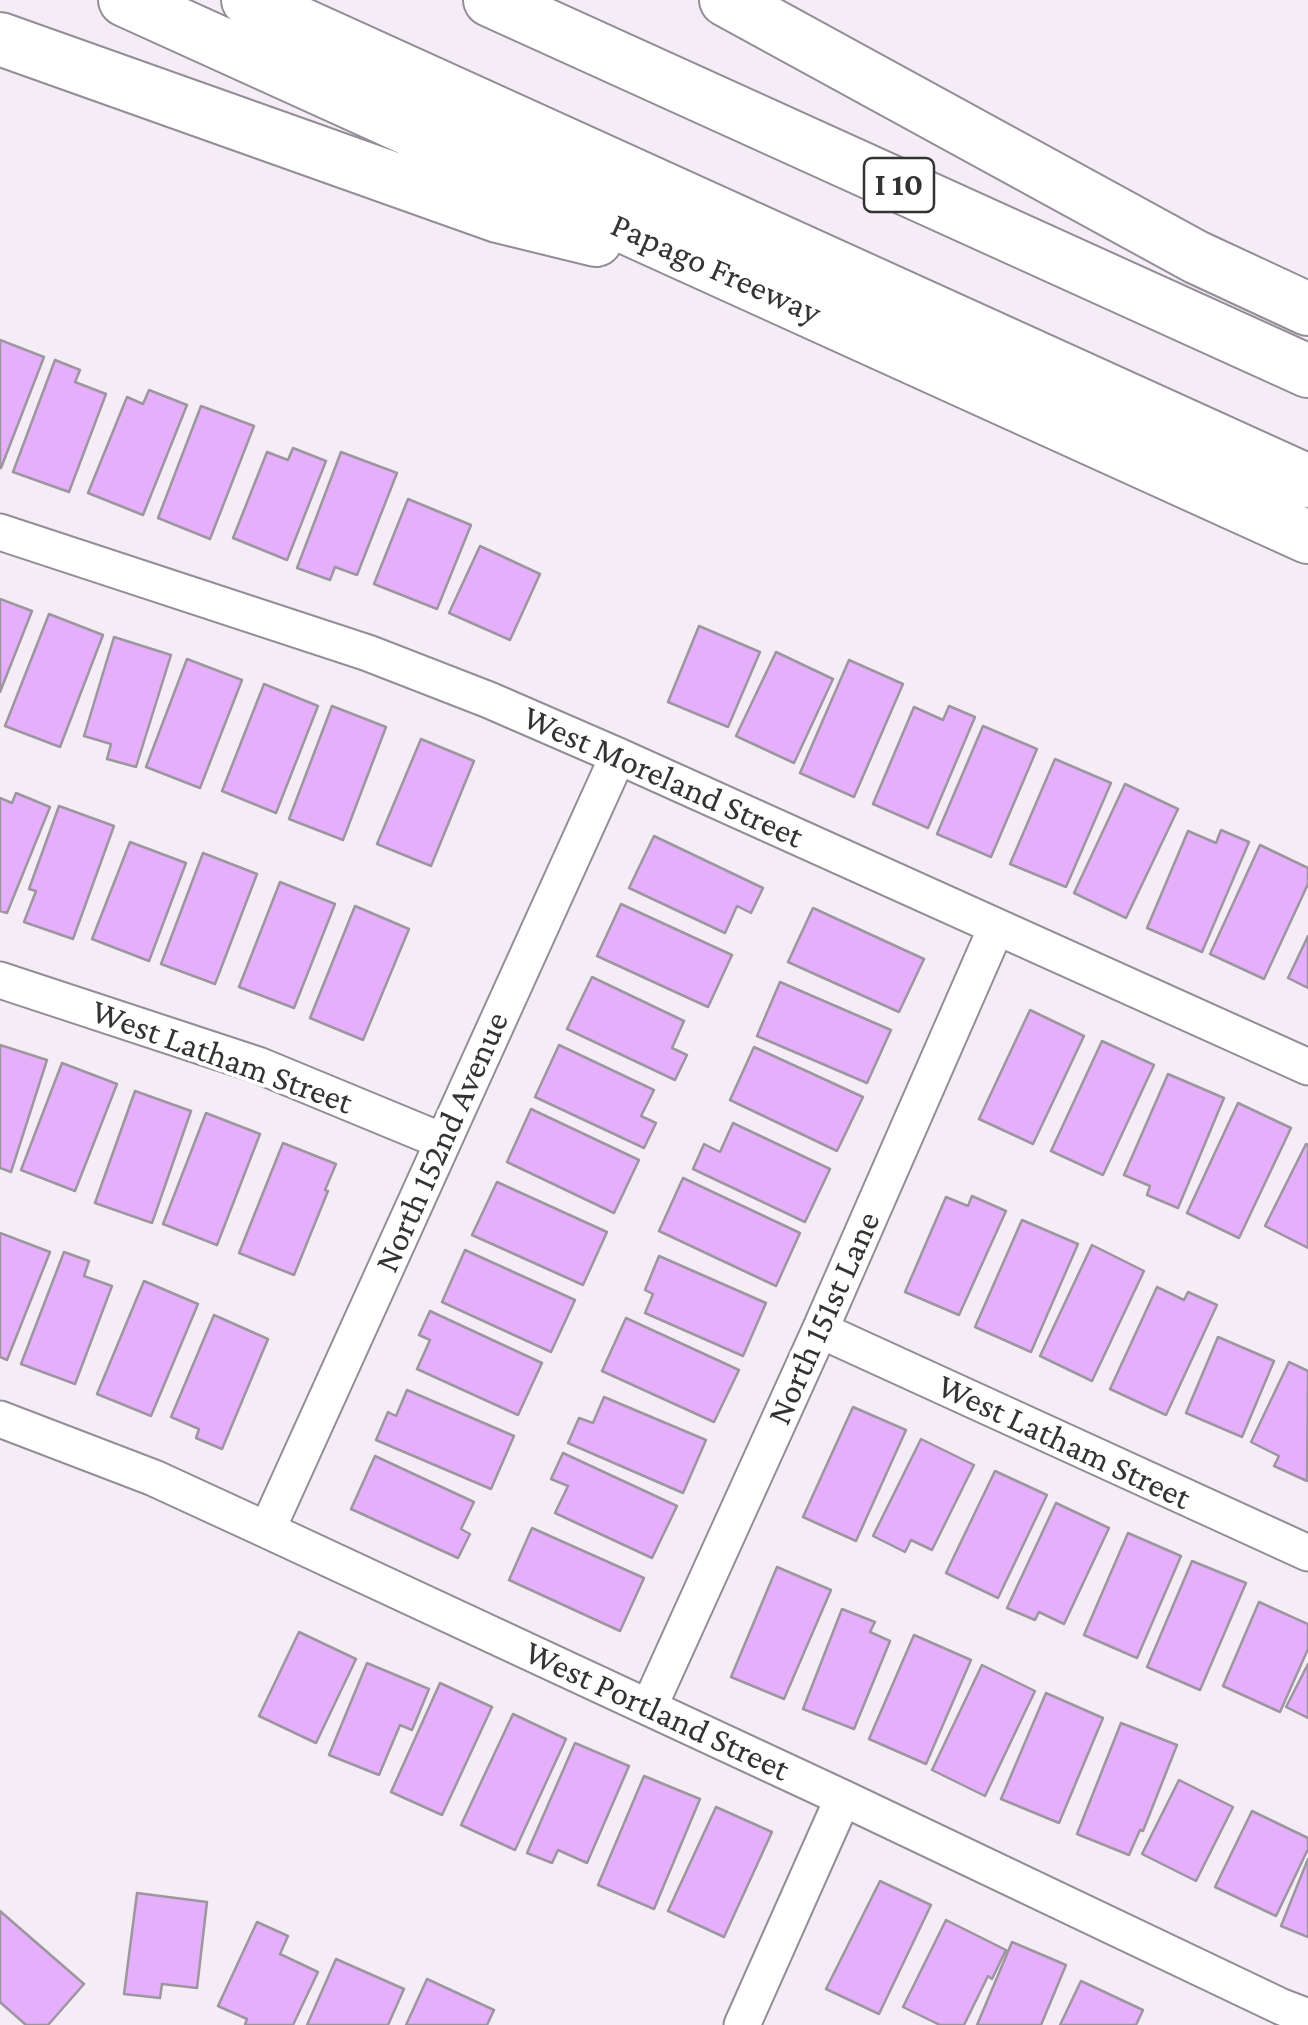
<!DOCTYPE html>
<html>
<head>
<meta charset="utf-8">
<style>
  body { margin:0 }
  canvas { display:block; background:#f4edf6 }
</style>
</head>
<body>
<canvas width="1308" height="2025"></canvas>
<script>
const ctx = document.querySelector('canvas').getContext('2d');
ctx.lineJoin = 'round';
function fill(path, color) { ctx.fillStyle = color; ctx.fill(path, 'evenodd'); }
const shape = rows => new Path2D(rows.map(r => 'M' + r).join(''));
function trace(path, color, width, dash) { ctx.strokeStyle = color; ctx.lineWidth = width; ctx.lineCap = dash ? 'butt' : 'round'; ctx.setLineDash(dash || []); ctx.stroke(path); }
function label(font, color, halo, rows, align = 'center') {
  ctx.font = font + ' "Crimson Pro",serif'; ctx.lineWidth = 8; ctx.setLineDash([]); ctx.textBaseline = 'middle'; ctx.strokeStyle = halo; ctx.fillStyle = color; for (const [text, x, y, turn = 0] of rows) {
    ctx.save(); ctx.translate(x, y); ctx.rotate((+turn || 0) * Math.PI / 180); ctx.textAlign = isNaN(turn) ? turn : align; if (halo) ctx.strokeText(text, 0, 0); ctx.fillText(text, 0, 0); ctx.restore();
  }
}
const building = shape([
  [0,340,44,357,1,468,0,468,0,340],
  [55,360,80,370,75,382,106,394,69,492,13,472,55,360],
  [149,390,187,405,143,515,88,493,127,397,143,404,149,390],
  [201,406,254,426,210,539,158,518,201,406],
  [293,448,326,461,287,560,233,538,267,452,288,460,293,448],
  [341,452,397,473,357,575,335,567,330,580,297,568,341,452],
  [408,499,471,525,437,609,374,584,408,499],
  [480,546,540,574,510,640,449,613,480,546],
  [0,599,32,611,0,692,0,599],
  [49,614,103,635,60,747,5,726,49,614],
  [699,626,760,652,728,727,668,702,699,626],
  [114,637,171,655,136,767,107,759,111,744,84,736,114,637],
  [776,652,833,679,794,763,736,736,776,652],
  [187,659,242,680,200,788,146,767,187,659],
  [849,660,903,684,854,797,800,773,849,660],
  [264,684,318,706,276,813,222,791,264,684],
  [332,706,386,727,343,840,289,819,332,706],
  [949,706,975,717,928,828,873,804,914,707,943,720,949,706],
  [983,726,1037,749,991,857,937,834,983,726],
  [421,739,474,761,431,866,377,844,421,739],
  [1055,759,1111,783,1066,887,1010,864,1055,759],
  [1125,784,1178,809,1126,918,1074,893,1125,784],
  [16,793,50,807,7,913,0,911,0,798,12,803,16,793],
  [59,806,114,826,73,939,24,922,36,891,29,889,59,806],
  [1221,830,1249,842,1202,952,1147,928,1188,831,1216,843,1221,830],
  [654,836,763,888,751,913,737,906,725,933,629,888,654,836],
  [130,842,186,863,149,961,92,939,130,842],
  [1260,845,1308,868,1308,884,1264,979,1210,954,1260,845],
  [203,853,257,874,215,984,161,964,203,853],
  [280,882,335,904,294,1008,239,987,280,882],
  [621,904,732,955,708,1007,597,956,621,904],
  [355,906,409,929,363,1040,310,1018,355,906],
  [813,908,924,959,899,1012,788,962,813,908],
  [1308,936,1308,988,1288,978,1308,936],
  [592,977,684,1021,672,1048,687,1055,675,1080,567,1029,592,977],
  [780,982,891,1030,867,1083,757,1036,780,982],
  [1030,1010,1084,1036,1033,1144,979,1119,1030,1010],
  [1102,1041,1154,1065,1103,1175,1051,1151,1102,1041],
  [0,1045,47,1060,11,1172,0,1168,0,1045],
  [559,1045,654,1090,641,1116,656,1123,644,1148,535,1097,559,1045],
  [754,1047,863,1097,837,1151,730,1100,754,1047],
  [62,1063,117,1084,75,1191,21,1170,62,1063],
  [1168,1074,1224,1098,1178,1208,1147,1195,1150,1186,1124,1175,1168,1074],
  [135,1091,191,1111,152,1223,95,1203,135,1091],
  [1238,1103,1291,1128,1239,1238,1187,1213,1238,1103],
  [531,1109,639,1160,614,1213,507,1162,531,1109],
  [206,1113,260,1134,217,1245,163,1224,206,1113],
  [733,1123,830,1169,805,1222,693,1169,704,1144,720,1152,733,1123],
  [283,1143,336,1164,325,1190,328,1191,294,1275,239,1253,283,1143],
  [1306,1144,1308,1145,1308,1248,1265,1226,1306,1144],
  [683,1178,800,1233,776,1286,659,1231,683,1178],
  [497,1182,607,1232,583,1285,472,1235,497,1182],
  [972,1196,1006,1211,959,1315,905,1292,946,1197,968,1206,972,1196],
  [1022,1220,1078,1244,1031,1352,975,1327,1022,1220],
  [0,1233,50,1252,7,1360,0,1357,0,1233],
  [1092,1245,1144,1271,1092,1381,1040,1356,1092,1245],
  [465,1250,575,1300,551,1352,442,1302,465,1250],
  [64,1252,89,1261,84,1276,112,1286,75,1384,21,1364,64,1252],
  [659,1256,766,1303,743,1356,645,1313,653,1294,645,1290,659,1256],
  [144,1281,198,1304,151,1416,97,1394,144,1281],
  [1157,1287,1184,1300,1188,1292,1217,1305,1166,1415,1110,1389,1157,1287],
  [430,1311,542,1363,518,1415,417,1369,430,1340,419,1335,430,1311],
  [214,1315,268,1339,222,1449,196,1438,199,1429,171,1417,214,1315],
  [626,1318,739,1370,714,1422,602,1371,626,1318],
  [1218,1337,1274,1361,1242,1437,1186,1413,1218,1337],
  [1289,1362,1308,1371,1307,1481,1274,1466,1279,1456,1251,1442,1289,1362],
  [407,1390,514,1436,491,1489,376,1440,388,1412,396,1416,407,1390],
  [604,1397,706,1440,683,1493,568,1443,579,1418,593,1423,604,1397],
  [853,1407,906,1430,856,1541,803,1517,853,1407],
  [921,1439,974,1465,932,1550,911,1540,905,1552,873,1536,921,1439],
  [563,1453,677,1506,652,1558,555,1513,568,1486,551,1479,563,1453],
  [375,1456,474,1502,461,1529,470,1534,458,1558,351,1509,375,1456],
  [995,1471,1047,1495,998,1598,946,1573,995,1471],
  [1056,1503,1109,1528,1064,1624,1039,1612,1035,1620,1007,1608,1056,1503],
  [532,1528,644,1578,620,1631,509,1580,532,1528],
  [1128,1533,1181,1556,1137,1658,1084,1635,1128,1533],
  [1192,1561,1246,1583,1200,1690,1147,1667,1192,1561],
  [777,1567,831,1590,784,1699,731,1677,777,1567],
  [1259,1602,1308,1624,1308,1649,1280,1712,1223,1686,1259,1602],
  [842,1609,875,1622,870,1632,890,1641,854,1729,803,1709,842,1609],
  [299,1632,356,1659,316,1743,259,1716,299,1632],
  [914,1635,971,1660,926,1764,869,1739,914,1635],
  [367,1663,429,1689,412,1730,400,1725,379,1775,329,1755,367,1663],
  [1308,1664,1308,1718,1286,1707,1308,1664],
  [982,1665,1035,1691,985,1796,932,1770,982,1665],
  [440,1683,492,1707,442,1815,391,1792,440,1683],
  [1046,1693,1103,1718,1059,1823,1001,1799,1046,1693],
  [513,1714,566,1739,515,1850,461,1825,513,1714],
  [1121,1723,1177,1745,1143,1831,1140,1830,1129,1855,1077,1834,1121,1723],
  [575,1743,629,1766,587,1863,558,1850,552,1863,527,1853,575,1743],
  [644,1776,700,1799,654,1909,598,1885,644,1776],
  [1179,1780,1233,1807,1196,1881,1142,1854,1179,1780],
  [716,1807,772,1832,724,1937,668,1911,716,1807],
  [1252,1811,1308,1838,1308,1849,1276,1916,1215,1887,1252,1811],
  [1308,1859,1308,1937,1281,1926,1308,1859],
  [880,1881,931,1905,879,2014,826,1989,880,1881],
  [137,1893,207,1902,197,1988,162,1984,160,1998,124,1994,137,1893],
  [0,1911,84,1984,48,2025,26,2025,0,2002,0,1911],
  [946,1920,1006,1950,992,1979,988,1976,964,2025,940,2025,903,2007,946,1920],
  [257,1922,288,1936,280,1954,318,1972,293,2025,245,2025,247,2019,218,2006,257,1922],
  [1012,1942,1066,1965,1041,2025,977,2025,1012,1942],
  [336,1959,404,1989,388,2025,307,2025,336,1959],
  [427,1979,494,2010,487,2025,406,2025,427,1979],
  [1081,1981,1143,2010,1136,2025,1060,2025,1081,1981]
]);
fill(building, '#e5affb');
trace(building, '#9c969f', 2.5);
const minor = shape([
  [0,532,368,653,489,700,618,756,1308,1067],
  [0,980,258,1065,442,1141],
  [820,1330,1308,1553],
  [0,1419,154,1478,267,1530,843,1798,1282,2007,1308,2017],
  [267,1530,618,756],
  [649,1707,820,1330,996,928],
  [742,2025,843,1798]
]);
const highway = shape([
  [125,0,1308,537],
  [248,0,1308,481],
  [490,0,1308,371],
  [726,0,1196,257,1308,309],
  [0,39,498,216,596,240]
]);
trace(minor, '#938d96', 39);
trace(highway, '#938d96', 56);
trace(minor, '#fff', 35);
trace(highway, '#fff', 52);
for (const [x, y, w] of [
  [899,185,70]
]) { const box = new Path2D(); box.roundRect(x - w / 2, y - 27, w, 54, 8); ctx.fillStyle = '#fff'; ctx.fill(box); trace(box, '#353236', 2.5); }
label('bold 32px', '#353236', null, [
  ["I 10",899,185]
]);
label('35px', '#353236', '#fff', [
  ["Papago Freeway",716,269,24],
  ["West Moreland Street",663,777,24],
  ["West Latham Street",222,1057,20],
  ["North 152nd Avenue",442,1142,-66],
  ["North 151st Lane",824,1318,-66],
  ["West Latham Street",1064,1442,25],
  ["West Portland Street",657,1711,25]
]);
</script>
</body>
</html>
